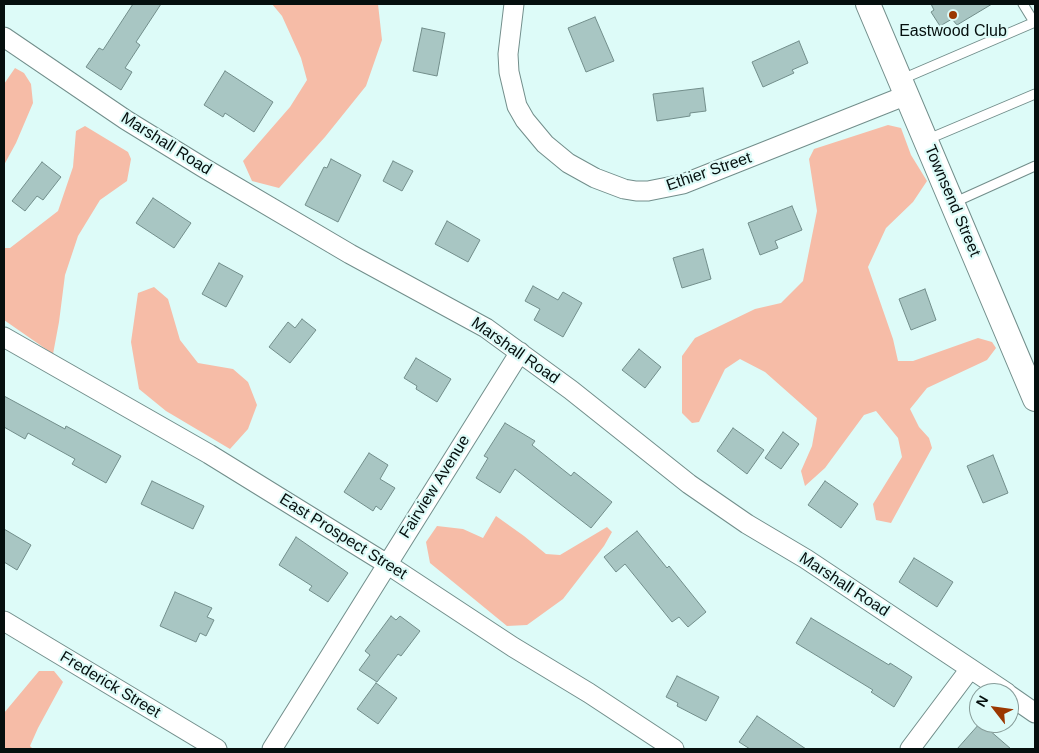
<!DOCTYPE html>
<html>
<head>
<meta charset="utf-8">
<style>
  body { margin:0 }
  #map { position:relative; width:1039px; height:753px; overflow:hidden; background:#ddfbf8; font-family:Arial,sans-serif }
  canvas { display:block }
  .frame { position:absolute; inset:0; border:5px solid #050f0e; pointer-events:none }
  .north { position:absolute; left:969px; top:683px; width:50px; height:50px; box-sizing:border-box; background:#ddfbf8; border:1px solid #879d9a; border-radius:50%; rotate:300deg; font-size:14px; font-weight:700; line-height:20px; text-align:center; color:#050f0e }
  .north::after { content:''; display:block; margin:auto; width:18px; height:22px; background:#9b3701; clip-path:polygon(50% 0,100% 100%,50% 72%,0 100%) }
</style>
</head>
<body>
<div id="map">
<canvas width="1039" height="753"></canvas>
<div class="frame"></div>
<div class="north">N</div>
</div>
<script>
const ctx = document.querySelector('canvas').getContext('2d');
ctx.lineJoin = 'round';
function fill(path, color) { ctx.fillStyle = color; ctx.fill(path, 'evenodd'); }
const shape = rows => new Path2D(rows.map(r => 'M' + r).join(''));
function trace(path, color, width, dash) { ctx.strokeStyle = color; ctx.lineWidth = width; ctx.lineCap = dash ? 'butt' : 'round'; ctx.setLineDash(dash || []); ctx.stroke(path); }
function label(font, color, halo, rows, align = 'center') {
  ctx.font = font + ' Arial,sans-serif'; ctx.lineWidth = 4.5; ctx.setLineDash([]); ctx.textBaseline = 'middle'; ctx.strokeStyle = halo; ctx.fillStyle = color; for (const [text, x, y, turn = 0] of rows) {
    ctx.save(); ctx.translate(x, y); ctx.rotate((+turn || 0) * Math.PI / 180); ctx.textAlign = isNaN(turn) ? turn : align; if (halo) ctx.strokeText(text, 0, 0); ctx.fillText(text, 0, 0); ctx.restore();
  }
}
fill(shape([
  [272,4,378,4,382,40,366,86,325,137,279,188,252,181,243,161,290,107,307,80,301,58,282,16],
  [15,68,24,73,31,84,33,103,16,143,4,165,4,84],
  [888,125,901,128,911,155,927,181,913,202,886,228,868,267,893,339,898,361,913,361,978,338,992,342,996,348,987,360,927,388,910,409,919,427,929,438,932,448,891,523,876,520,873,504,902,457,898,438,876,411,864,415,825,468,805,486,801,471,812,446,817,418,765,372,740,359,725,369,699,422,692,423,682,413,682,356,695,338,755,309,781,303,803,281,817,211,809,159,814,149],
  [85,126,128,152,131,159,127,181,100,200,78,236,65,275,59,322,53,354,4,320,4,248,10,248,58,211,73,167,76,131],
  [154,287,168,299,180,340,198,363,233,369,248,382,257,405,248,429,230,449,166,411,139,389,131,342,138,293],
  [496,516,524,536,546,554,560,555,607,527,612,532,604,546,563,599,527,625,507,626,430,563,426,542,437,526,463,529,483,538],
  [39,671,54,671,63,682,38,728,30,746,33,749,4,749,4,713]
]), '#f6bca7');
const building = shape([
  [133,4,161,4,136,42,140,45,125,68,132,72,121,90,86,67,99,48,103,50,133,4],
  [931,4,992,4,957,25,952,19,940,26,931,12,934,10,931,4],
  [595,17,614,61,586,72,568,28,595,17],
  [422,28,445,33,437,76,413,71,422,28],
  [799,41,808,63,792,70,794,73,763,87,752,62,799,41],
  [225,71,273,102,254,132,225,113,223,117,204,105,225,71],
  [703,88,706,111,690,113,690,116,657,121,653,94,703,88],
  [331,159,361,175,338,222,305,205,324,167,327,168,331,159],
  [393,161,413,171,402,191,383,181,393,161],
  [42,162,61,177,43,200,37,196,25,211,12,201,42,162],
  [153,198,191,223,174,248,136,223,153,198],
  [792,206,802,230,775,241,778,248,760,255,748,223,792,206],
  [447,221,480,240,468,262,435,244,447,221],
  [703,249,711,279,682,288,673,258,703,249],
  [219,263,243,276,226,307,202,294,219,263],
  [533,286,558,300,563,292,582,303,563,337,534,320,540,309,525,301,533,286],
  [925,289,936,320,911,330,899,299,925,289],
  [302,319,316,330,290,363,269,347,288,322,295,328,302,319],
  [639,349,661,367,645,388,622,370,639,349],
  [416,358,451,379,437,402,416,389,417,386,404,378,416,358],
  [4,396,65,429,66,426,121,456,106,483,72,464,75,459,28,433,25,439,4,427,4,396],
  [505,423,535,441,532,445,571,476,574,472,612,502,591,528,515,469,500,493,476,478,488,458,484,456,505,423],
  [733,428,764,450,747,474,717,451,733,428],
  [783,432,799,444,781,469,765,458,783,432],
  [369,453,388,465,380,479,395,488,381,510,376,506,373,511,344,492,369,453],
  [993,455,1008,493,983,503,967,466,993,455],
  [152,481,204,506,193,529,141,504,152,481],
  [825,481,858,504,841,528,808,505,825,481],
  [4,529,31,545,17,570,4,562,4,529],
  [637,531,667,568,669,566,706,612,688,627,679,617,672,622,625,564,616,572,604,557,637,531],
  [296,537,348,573,328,602,309,590,312,586,279,565,296,537],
  [914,558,953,582,937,607,899,582,914,558],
  [175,592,212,608,207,617,214,620,206,636,200,633,196,642,160,626,175,592],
  [391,616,396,620,400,616,420,631,401,656,398,654,377,682,359,670,370,655,365,651,391,616],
  [811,618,889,665,890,663,912,677,894,707,871,692,873,690,796,643,811,618],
  [677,676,719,697,706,721,677,706,678,703,666,697,677,676],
  [376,683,397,698,378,724,357,709,376,683],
  [757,716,806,749,750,749,739,742,757,716],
  [980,723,981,723,1011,749,957,749,980,723]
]);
fill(building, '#a8c6c3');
trace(building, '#728e8b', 1);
const service = shape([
  [1023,4,1034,22],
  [900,80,1035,22],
  [926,140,1035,94],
  [953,203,1035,166]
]);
const minor = shape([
  [514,4,508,54,509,72,517,106,525,120,545,144,568,163,595,178,624,189,636,191,648,191,683,184,907,95],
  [4,37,126,120,204,168,350,254,486,328,571,390,689,484,747,524,806,559,1007,693],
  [4,337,209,454,387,564,513,647,589,693,674,749],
  [4,621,217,749],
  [1009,695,1035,713],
  [272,749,520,352],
  [910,749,970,669]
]);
const tertiary = shape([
  [868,4,1035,399]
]);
trace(service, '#728e8b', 11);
trace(minor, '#728e8b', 21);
trace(tertiary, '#728e8b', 26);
trace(service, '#fff', 9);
trace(minor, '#fff', 19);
trace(tertiary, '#fff', 24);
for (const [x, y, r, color] of [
  [953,15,5,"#9b3701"]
]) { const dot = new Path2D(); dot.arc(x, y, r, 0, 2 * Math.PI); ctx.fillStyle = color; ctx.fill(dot); trace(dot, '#ddfbf8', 2); }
label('16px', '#050f0e', '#ddfbf8', [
  ["Eastwood Club",953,32]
]);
label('16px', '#050f0e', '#ddfbf8', [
  ["Marshall Road",166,144,32],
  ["Ethier Street",709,172,-19],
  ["Townsend Street",952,201,67],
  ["Marshall Road",515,351,35],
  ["Fairview Avenue",435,487,-58],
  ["East Prospect Street",343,537,32],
  ["Marshall Road",844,585,33],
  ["Frederick Street",110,685,31]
]);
</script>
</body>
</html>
